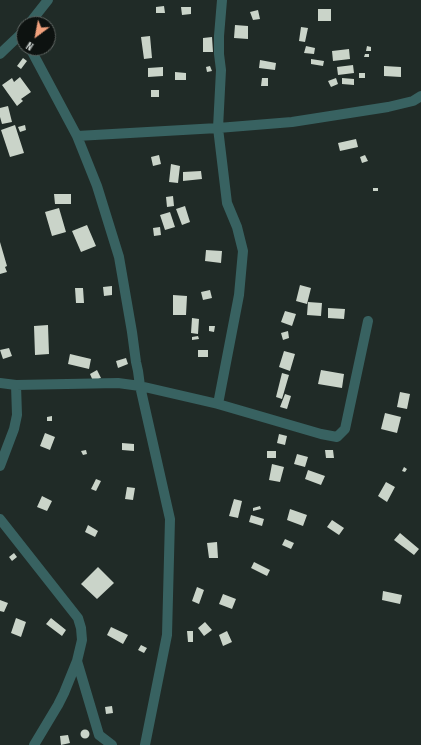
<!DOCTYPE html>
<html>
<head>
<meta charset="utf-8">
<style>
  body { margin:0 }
  #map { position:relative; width:421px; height:745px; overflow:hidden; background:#202b27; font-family:"Sofia Sans Condensed",sans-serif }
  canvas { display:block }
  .north { position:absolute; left:16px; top:16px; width:40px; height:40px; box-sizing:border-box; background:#0d1210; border:1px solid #5e6461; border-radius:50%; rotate:212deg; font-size:11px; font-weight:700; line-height:16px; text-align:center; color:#d7dedb }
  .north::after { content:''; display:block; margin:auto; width:14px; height:18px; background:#f1a17d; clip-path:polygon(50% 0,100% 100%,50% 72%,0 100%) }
</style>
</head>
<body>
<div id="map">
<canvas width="421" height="745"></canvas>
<div class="north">N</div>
</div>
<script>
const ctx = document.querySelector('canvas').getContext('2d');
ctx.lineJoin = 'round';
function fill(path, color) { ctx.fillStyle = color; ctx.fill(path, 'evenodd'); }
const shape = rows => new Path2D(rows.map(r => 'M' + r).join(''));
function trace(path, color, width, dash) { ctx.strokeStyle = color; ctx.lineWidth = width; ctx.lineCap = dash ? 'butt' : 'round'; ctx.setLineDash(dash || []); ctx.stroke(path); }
fill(shape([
  [164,6,165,13,156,13,156,7],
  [181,7,191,7,191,14,182,15],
  [318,9,331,9,331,21,318,21],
  [258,10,260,19,253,20,250,12],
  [235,25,248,26,248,39,234,38],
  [301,27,308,28,305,42,299,41],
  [150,36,152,58,144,59,141,37],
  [212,37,213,52,203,52,203,38],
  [306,46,315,48,314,54,304,53],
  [367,46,371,47,371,51,366,51],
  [349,49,350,59,333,61,332,51],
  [365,54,369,54,369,57,364,57],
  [23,58,27,61,21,69,17,66],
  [311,59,324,61,323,66,311,64],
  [260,60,276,63,275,70,259,68],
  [353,65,354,73,338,75,337,67],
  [210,66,212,71,207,72,206,67],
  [384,66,401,67,401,77,384,76],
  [163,67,163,76,148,77,148,68],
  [175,72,186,73,186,80,175,80],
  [359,73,365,73,365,78,359,78],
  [20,77,31,92,21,99,23,101,17,106,2,85,12,78,14,82],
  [262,78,268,78,268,86,261,86],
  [336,78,338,84,331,87,328,81],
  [342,78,354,79,354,85,342,84],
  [151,90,159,90,159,97,151,97],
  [8,106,12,122,2,124,0,117,0,108],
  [15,125,24,153,10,157,1,130],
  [25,125,26,130,20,132,18,127],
  [356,139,358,147,340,151,338,143],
  [159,155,161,164,153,166,151,157],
  [365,155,368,161,362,163,360,157],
  [171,164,180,166,178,183,169,182],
  [201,171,202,179,183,181,183,172],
  [373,188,378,188,378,191,373,191],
  [54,194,71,194,71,204,55,204],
  [173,196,174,206,167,207,166,197],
  [185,206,190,222,182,225,176,209],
  [59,208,66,232,52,236,45,212],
  [170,212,175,227,165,230,160,215],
  [87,225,96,246,81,252,72,231],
  [160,227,161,235,154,236,153,228],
  [0,242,7,266,5,267,7,272,0,274],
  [206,250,222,251,221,263,205,261],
  [300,285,311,288,307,304,296,301],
  [112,286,112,295,104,296,103,287],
  [75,288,83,288,84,303,76,303],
  [210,290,212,298,203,300,201,292],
  [173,295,187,296,186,315,173,315],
  [308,302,322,303,321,316,307,315],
  [328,308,345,309,344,319,328,318],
  [285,311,296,314,292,326,281,322],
  [192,318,199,319,198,334,191,333],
  [48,325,49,354,35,355,34,326],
  [209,326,215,326,214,332,209,331],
  [288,331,289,338,283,340,281,333],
  [198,336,199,339,192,340,192,337],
  [9,348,12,356,3,359,0,350],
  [198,350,208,350,208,357,198,357],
  [284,351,295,354,290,371,279,367],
  [70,354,91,359,89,369,68,364],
  [126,358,128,364,118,368,116,361],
  [97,370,101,378,93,381,90,374],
  [321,370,344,374,342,388,318,384],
  [282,373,289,375,282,399,276,397],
  [400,392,410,394,407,409,397,407],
  [285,394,291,396,287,409,280,407],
  [385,413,401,417,397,433,381,429],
  [52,416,52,421,47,421,47,417],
  [45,433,55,437,50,450,40,446],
  [279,434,287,436,285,445,277,443],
  [122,443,134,444,134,451,122,450],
  [86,450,87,454,83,455,81,451],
  [325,450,333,450,334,458,326,458],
  [267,451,276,451,276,458,267,458],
  [297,454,308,457,305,467,294,464],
  [272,464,284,467,280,482,269,480],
  [404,467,407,469,405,472,402,471],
  [308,470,325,476,321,485,305,479],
  [96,479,101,481,96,491,91,489],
  [386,482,395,487,387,502,378,496],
  [127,487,135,488,133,500,125,499],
  [42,496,52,501,47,511,37,507],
  [234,499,242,501,238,518,229,516],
  [260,506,261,509,253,511,253,508],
  [290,509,307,515,303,526,287,520],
  [251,515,264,519,262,526,249,522],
  [332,520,344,528,339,535,327,527],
  [88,525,98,531,95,537,85,532],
  [400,533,419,549,414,555,394,540],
  [285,539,294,543,291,549,282,545],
  [217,542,218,558,209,558,207,543],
  [14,553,17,557,12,561,9,557],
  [254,562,270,570,267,576,251,568],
  [98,567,114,583,97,599,81,584],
  [197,587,204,590,199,604,192,601],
  [383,591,402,595,400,604,382,600],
  [223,594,236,599,232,609,219,604],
  [0,600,8,603,4,612,0,611],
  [16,618,26,622,21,637,11,633],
  [51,618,66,630,62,636,46,624],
  [205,622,212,630,204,636,198,628],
  [111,627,128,635,123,644,107,635],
  [187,631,193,631,193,642,188,642],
  [227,631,232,642,223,646,219,635],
  [141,645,147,648,144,653,138,650],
  [112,706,113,713,106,714,105,707],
  '80.5 734a4.5 4.5 0 1 1 9 0a4.5 4.5 0 1 1-9 0Z',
  [68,735,70,743,61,745,60,736]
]), '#cad4c9');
trace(shape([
  [29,24,48,0],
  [0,54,24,31],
  [77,136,218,128,292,122,388,107,413,101,421,96],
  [0,383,16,385,118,383,140,386,138,371,136,362,132,332,119,257,97,186,77,136,30,48],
  [218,404,239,295,243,251,237,227,227,203,218,128,221,70,219,54,219,36,222,0],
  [0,466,14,429,17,415,16,385],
  [0,519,78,618,81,628,82,640,77,661,64,693,58,705,34,745],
  [77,661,99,735,112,745],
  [145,745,167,635,170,519,140,386,218,404,321,434,337,437,345,429,368,321]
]), '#386261', 10);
</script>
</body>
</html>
